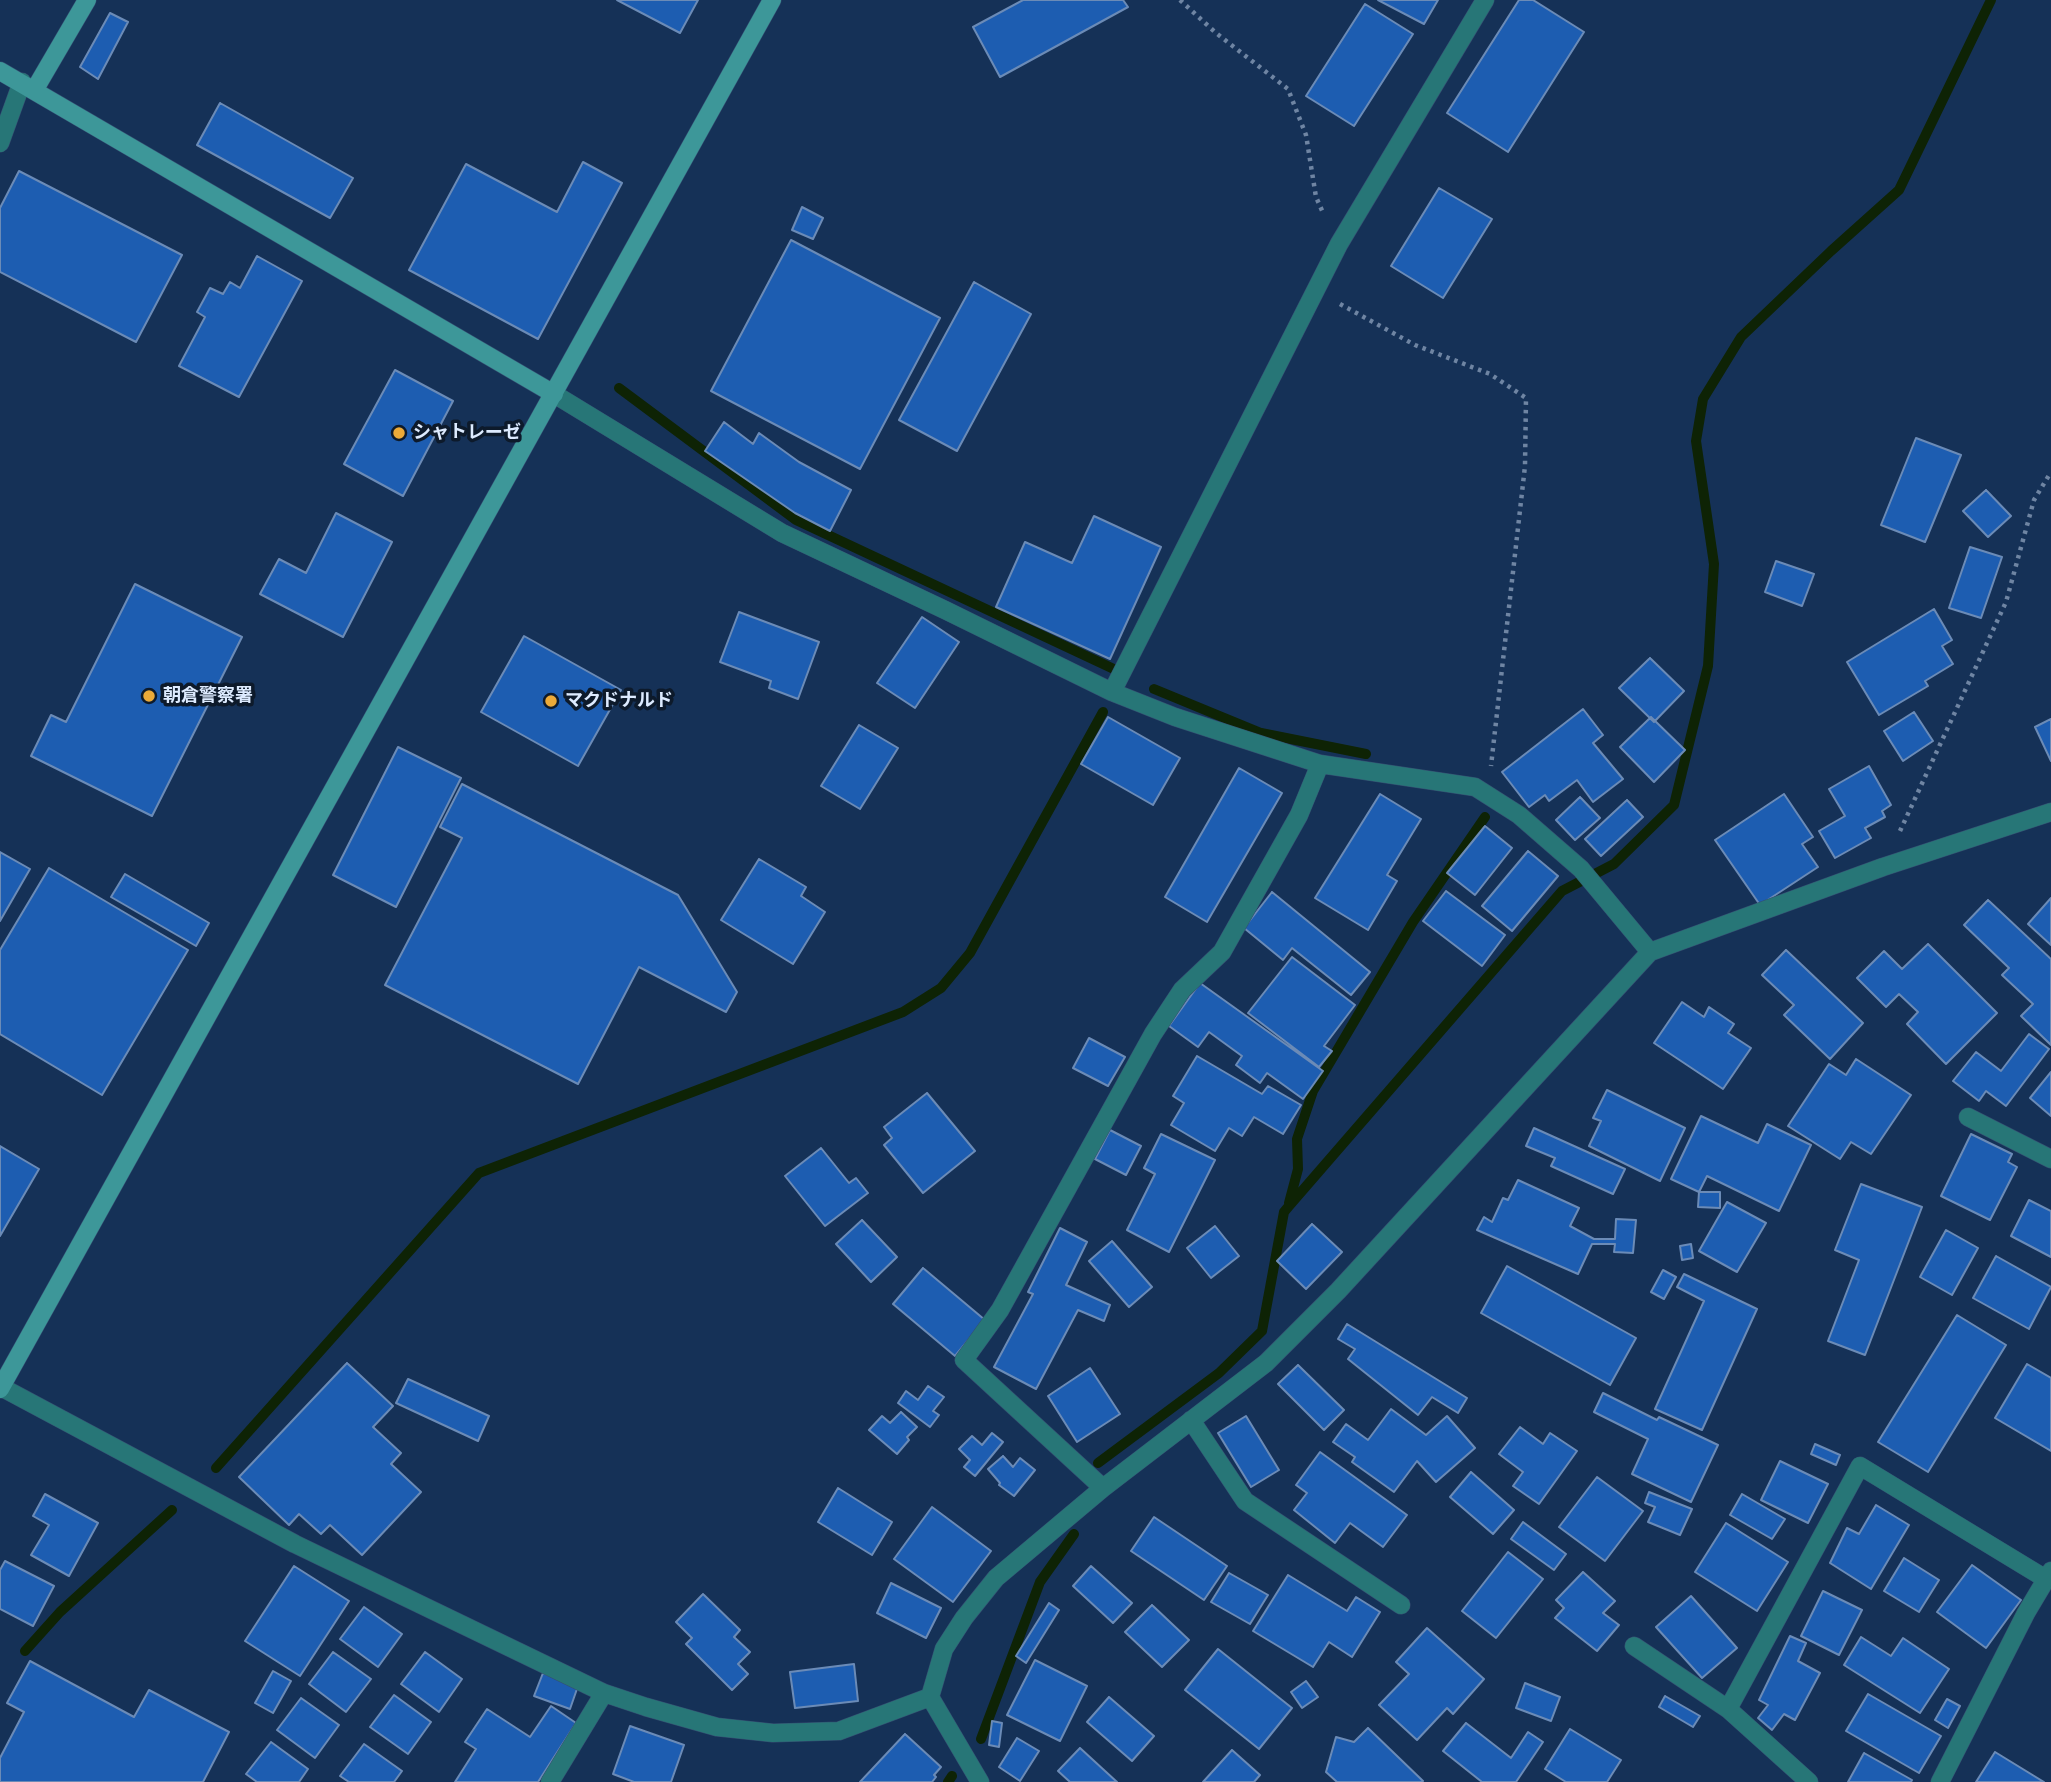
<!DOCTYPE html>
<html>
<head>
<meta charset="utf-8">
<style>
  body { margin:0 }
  canvas { display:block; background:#153157 }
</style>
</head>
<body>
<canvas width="2051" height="1782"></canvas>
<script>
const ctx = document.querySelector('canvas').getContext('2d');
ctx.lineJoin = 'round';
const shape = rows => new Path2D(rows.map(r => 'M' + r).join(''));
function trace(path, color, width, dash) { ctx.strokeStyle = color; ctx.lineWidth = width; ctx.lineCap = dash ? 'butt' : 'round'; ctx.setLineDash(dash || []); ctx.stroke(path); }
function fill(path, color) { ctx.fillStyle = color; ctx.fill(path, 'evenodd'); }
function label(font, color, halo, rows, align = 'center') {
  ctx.font = font + ' "Libre Baskerville","Noto Sans JP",serif'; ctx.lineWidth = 7; ctx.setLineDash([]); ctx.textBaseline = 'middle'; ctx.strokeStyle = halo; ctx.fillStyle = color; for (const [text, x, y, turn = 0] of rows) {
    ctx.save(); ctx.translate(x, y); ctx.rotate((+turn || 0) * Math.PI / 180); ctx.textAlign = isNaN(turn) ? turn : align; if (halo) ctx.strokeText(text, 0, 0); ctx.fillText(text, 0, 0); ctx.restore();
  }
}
trace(shape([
  [619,388,796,520,1118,671],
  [1154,689,1261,733,1366,754],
  [1289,1203,1298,1169,1297,1139,1313,1091,1413,922,1485,817],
  [1098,1463,1219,1373,1262,1331,1284,1212,1289,1206,1562,891,1614,864,1674,805,1708,666,1714,564,1696,441,1703,399,1741,337,1831,251,1899,190,1991,0],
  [216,1468,479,1173,903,1012,941,988,970,953,1103,712],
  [25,1651,60,1612,172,1510],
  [981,1739,1040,1582,1074,1534],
  [948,1782,952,1776]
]), '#0e2305', 10);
const building = shape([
  [617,0,698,0,680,33,617,0],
  [1023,0,1123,0,1128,7,1000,77,973,27,1023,0],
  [1378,0,1438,0,1424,24,1378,0],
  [1519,0,1533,0,1584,32,1508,152,1447,113,1519,0],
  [1365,4,1413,34,1354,126,1306,96,1365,4],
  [110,13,128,22,98,79,80,67,110,13],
  [220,103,353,178,330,218,197,145,220,103],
  [583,162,622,183,538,339,409,270,466,164,557,212,583,162],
  [19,171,182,255,136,342,0,272,0,208,19,171],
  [1439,188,1492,219,1443,298,1391,266,1439,188],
  [802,207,823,218,813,239,792,230,802,207],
  [791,240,940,318,860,469,711,391,791,240],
  [257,256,302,281,239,397,179,366,205,317,197,312,210,288,223,294,230,282,240,288,257,256],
  [974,282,1031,314,957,451,899,420,974,282],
  [395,370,453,401,403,496,344,464,395,370],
  [724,422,753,444,759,433,799,462,851,490,830,531,795,513,705,451,724,422],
  [1916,438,1961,455,1925,542,1881,525,1916,438],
  [1986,490,2011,516,1988,537,1963,511,1986,490],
  [336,513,392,542,343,637,260,594,279,559,306,573,336,513],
  [1094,516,1161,547,1110,659,996,607,1025,542,1072,563,1094,516],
  [1970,547,2002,557,1981,618,1949,608,1970,547],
  [1776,561,1814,574,1802,606,1765,592,1776,561],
  [135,584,242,637,152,816,31,756,51,715,66,722,135,584],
  [1934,609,1952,640,1942,646,1953,664,1925,681,1928,686,1879,715,1847,662,1934,609],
  [739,612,819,642,798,699,769,688,771,681,720,662,739,612],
  [922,617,959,642,915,708,877,683,922,617],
  [524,636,621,690,578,766,481,712,524,636],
  [1650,658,1684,691,1654,722,1619,688,1650,658],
  [1583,709,1603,735,1593,743,1623,779,1593,802,1577,780,1549,801,1545,795,1529,807,1502,772,1583,709],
  [1914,712,1933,741,1903,761,1884,731,1914,712],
  [1108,717,1180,758,1153,805,1081,764,1108,717],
  [1651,717,1685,750,1654,782,1620,747,1651,717],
  [2051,719,2051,761,2035,727,2051,719],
  [859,725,898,748,860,809,821,786,859,725],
  [398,747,461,778,396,907,333,875,398,747],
  [1869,766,1891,805,1882,811,1885,817,1865,828,1871,838,1835,858,1819,831,1845,816,1829,789,1869,766],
  [1239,768,1282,793,1207,922,1165,897,1239,768],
  [462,784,678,895,737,992,726,1012,639,967,578,1084,385,985,462,838,440,827,462,784],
  [1380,794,1421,819,1387,875,1397,881,1368,930,1315,898,1380,794],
  [1784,794,1813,837,1802,844,1818,867,1760,905,1715,840,1784,794],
  [1580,797,1600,818,1575,840,1556,820,1580,797],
  [1627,800,1643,817,1601,856,1585,839,1627,800],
  [1485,826,1512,848,1475,895,1447,873,1485,826],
  [1528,851,1558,876,1512,931,1482,906,1528,851],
  [0,852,30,869,0,921,0,852],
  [759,859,806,887,801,896,825,912,793,964,721,920,759,859],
  [49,868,188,950,102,1095,0,1034,0,950,49,868],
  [125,874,209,923,196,946,111,897,125,874],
  [1446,891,1505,935,1482,966,1423,921,1446,891],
  [1272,892,1370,972,1351,995,1292,948,1283,960,1244,928,1272,892],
  [2051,898,2051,945,2028,924,2051,898],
  [1988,900,2051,959,2051,1045,2021,1016,2033,1004,2002,975,2009,968,1964,925,1988,900],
  [1928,944,1997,1013,1946,1064,1907,1024,1918,1012,1899,994,1886,1007,1857,978,1884,951,1902,969,1928,944],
  [1786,950,1863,1023,1830,1059,1784,1015,1794,1005,1762,975,1786,950],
  [1292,957,1355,1005,1324,1046,1332,1051,1319,1067,1248,1013,1292,957],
  [1200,983,1323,1071,1303,1099,1267,1073,1260,1083,1236,1065,1242,1056,1209,1032,1198,1047,1169,1026,1200,983],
  [1682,1002,1704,1017,1709,1007,1734,1024,1728,1033,1751,1048,1723,1089,1654,1043,1682,1002],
  [2029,1034,2049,1049,2006,1106,1986,1091,1979,1101,1953,1081,1976,1052,2001,1071,2029,1034],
  [1089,1038,1125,1057,1108,1086,1073,1068,1089,1038],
  [1197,1056,1262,1094,1268,1086,1301,1105,1283,1134,1254,1117,1242,1136,1229,1128,1215,1151,1171,1125,1184,1103,1173,1096,1197,1056],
  [1856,1059,1911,1095,1871,1154,1851,1142,1840,1159,1788,1126,1829,1064,1846,1075,1856,1059],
  [2051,1072,2051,1116,2030,1098,2051,1072],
  [1607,1090,1685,1128,1660,1181,1589,1146,1601,1121,1593,1118,1607,1090],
  [927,1093,975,1151,923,1193,884,1145,892,1138,884,1127,927,1093],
  [1701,1116,1758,1143,1767,1124,1811,1145,1779,1211,1707,1176,1699,1192,1671,1179,1701,1116],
  [1534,1128,1625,1169,1613,1194,1551,1166,1555,1158,1526,1146,1534,1128],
  [1110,1130,1141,1146,1126,1175,1095,1159,1110,1130],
  [1161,1134,1215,1160,1169,1252,1127,1230,1155,1174,1144,1168,1161,1134],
  [1971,1134,2012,1154,2008,1162,2017,1167,1990,1220,1941,1196,1971,1134],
  [0,1146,39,1169,0,1236,0,1146],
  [821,1148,849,1183,856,1178,868,1193,825,1226,785,1176,821,1148],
  [1518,1180,1579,1208,1570,1226,1594,1239,1615,1239,1616,1219,1636,1220,1633,1253,1614,1252,1615,1244,1592,1244,1578,1274,1477,1230,1484,1217,1492,1222,1503,1198,1508,1200,1518,1180],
  [1861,1184,1922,1207,1865,1355,1828,1341,1859,1260,1835,1250,1861,1184],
  [1699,1192,1720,1192,1720,1208,1698,1207,1699,1192],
  [2029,1200,2051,1211,2051,1257,2011,1236,2029,1200],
  [1727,1202,1766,1223,1737,1272,1699,1251,1727,1202],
  [862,1220,897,1257,871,1282,836,1244,862,1220],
  [1312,1224,1342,1252,1306,1289,1277,1261,1312,1224],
  [1215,1226,1239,1256,1211,1278,1187,1248,1215,1226],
  [1060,1228,1087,1242,1066,1285,1110,1305,1104,1321,1078,1310,1036,1389,994,1367,1033,1294,1028,1292,1060,1228],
  [1946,1230,1978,1248,1952,1295,1920,1277,1946,1230],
  [1112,1241,1152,1287,1129,1307,1089,1261,1112,1241],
  [1691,1244,1693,1258,1682,1260,1680,1246,1691,1244],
  [1996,1256,2051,1287,2029,1329,1973,1298,1996,1256],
  [1507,1266,1636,1338,1610,1385,1481,1313,1507,1266],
  [923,1268,985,1320,955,1356,893,1304,923,1268],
  [1663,1270,1676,1277,1664,1299,1651,1292,1663,1270],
  [1684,1274,1757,1309,1702,1430,1655,1409,1704,1301,1677,1287,1684,1274],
  [1957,1315,2006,1345,1928,1472,1878,1442,1957,1315],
  [1347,1324,1467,1398,1458,1413,1432,1397,1418,1415,1348,1359,1355,1349,1338,1339,1347,1324],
  [347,1363,393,1406,373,1427,401,1453,391,1464,421,1492,362,1555,330,1525,321,1534,299,1514,289,1525,239,1477,347,1363],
  [2027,1364,2051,1378,2051,1451,1995,1418,2027,1364],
  [1298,1365,1344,1410,1324,1430,1278,1384,1298,1365],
  [1090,1368,1120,1414,1077,1442,1048,1396,1090,1368],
  [408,1379,489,1416,478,1441,396,1403,408,1379],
  [928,1386,944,1397,933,1411,939,1415,930,1427,898,1403,906,1391,918,1400,928,1386],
  [1603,1393,1657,1420,1659,1417,1718,1445,1691,1502,1632,1474,1648,1439,1594,1412,1603,1393],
  [1391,1409,1426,1435,1447,1416,1475,1448,1436,1482,1417,1461,1394,1492,1352,1462,1355,1457,1333,1442,1346,1424,1368,1440,1391,1409],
  [901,1412,917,1427,907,1437,909,1440,897,1454,869,1430,882,1416,890,1423,901,1412],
  [1246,1416,1279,1470,1251,1487,1218,1433,1246,1416],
  [1520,1427,1543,1444,1550,1433,1577,1451,1539,1504,1513,1486,1523,1472,1499,1454,1520,1427],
  [992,1433,1003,1442,975,1476,964,1467,970,1460,959,1449,972,1436,982,1445,992,1433],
  [1815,1444,1840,1455,1836,1465,1811,1454,1815,1444],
  [1320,1452,1407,1515,1383,1547,1350,1523,1335,1543,1294,1510,1307,1493,1296,1485,1320,1452],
  [1003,1456,1013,1467,1020,1458,1035,1470,1014,1496,999,1485,1000,1483,988,1469,1003,1456],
  [1780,1461,1828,1484,1808,1523,1761,1500,1780,1461],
  [1471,1472,1514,1510,1493,1534,1450,1497,1471,1472],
  [1597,1477,1643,1511,1605,1561,1559,1527,1597,1477],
  [838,1488,892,1522,872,1555,818,1522,838,1488],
  [1649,1492,1692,1509,1680,1535,1648,1522,1655,1507,1645,1503,1649,1492],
  [45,1494,98,1523,69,1576,31,1555,49,1525,33,1516,45,1494],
  [1742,1494,1785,1519,1772,1539,1730,1515,1742,1494],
  [1876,1505,1909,1525,1871,1589,1830,1563,1847,1528,1859,1534,1876,1505],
  [932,1507,991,1551,953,1602,894,1559,932,1507],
  [1154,1517,1227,1566,1204,1600,1131,1551,1154,1517],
  [1523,1522,1566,1554,1554,1570,1511,1539,1523,1522],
  [1726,1523,1788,1562,1757,1611,1695,1572,1726,1523],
  [1508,1552,1543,1579,1496,1638,1462,1611,1508,1552],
  [1904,1558,1939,1580,1919,1612,1884,1591,1904,1558],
  [5,1561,54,1586,33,1626,0,1609,0,1570,5,1561],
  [1972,1565,2021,1600,1986,1648,1937,1612,1972,1565],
  [294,1566,349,1601,300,1676,245,1641,294,1566],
  [1091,1566,1132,1603,1113,1623,1073,1586,1091,1566],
  [1583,1572,1615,1601,1603,1613,1619,1625,1597,1651,1555,1618,1564,1608,1556,1600,1583,1572],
  [1229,1573,1268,1595,1250,1624,1211,1602,1229,1573],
  [1288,1575,1347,1611,1356,1597,1380,1612,1352,1657,1329,1642,1313,1667,1253,1631,1288,1575],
  [891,1583,941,1608,926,1638,877,1613,891,1583],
  [1823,1591,1862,1610,1839,1655,1801,1636,1823,1591],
  [703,1594,740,1630,734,1637,750,1652,738,1664,748,1674,732,1690,686,1644,692,1638,676,1622,703,1594],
  [1691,1596,1737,1648,1702,1678,1656,1627,1691,1596],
  [1049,1603,1059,1610,1026,1663,1016,1656,1049,1603],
  [1152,1605,1189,1640,1162,1667,1125,1632,1152,1605],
  [364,1607,402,1634,378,1667,340,1639,364,1607],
  [1427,1628,1484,1679,1453,1714,1447,1708,1417,1740,1379,1705,1409,1674,1396,1662,1427,1628],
  [1790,1636,1806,1643,1798,1661,1820,1673,1795,1720,1784,1714,1772,1730,1758,1718,1768,1705,1759,1700,1790,1636],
  [1861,1637,1891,1656,1903,1638,1949,1669,1920,1713,1844,1665,1861,1637],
  [1218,1649,1292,1708,1259,1749,1185,1690,1218,1649],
  [333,1652,371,1679,346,1712,309,1684,333,1652],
  [425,1652,462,1679,439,1712,401,1684,425,1652],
  [1035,1660,1087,1686,1060,1741,1007,1715,1035,1660],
  [30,1661,134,1717,149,1690,229,1732,203,1782,0,1782,0,1758,24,1712,7,1703,30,1661],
  [854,1664,858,1701,795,1708,790,1672,854,1664],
  [273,1671,291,1681,273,1713,255,1703,273,1671],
  [543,1673,578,1686,570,1709,534,1696,543,1673],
  [1306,1681,1318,1697,1302,1708,1291,1692,1306,1681],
  [1525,1683,1560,1697,1551,1721,1516,1708,1525,1683],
  [1868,1694,1941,1736,1919,1773,1846,1731,1868,1694],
  [394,1695,431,1722,408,1754,370,1727,394,1695],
  [1665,1696,1700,1716,1693,1727,1659,1707,1665,1696],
  [1109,1697,1154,1736,1132,1761,1087,1722,1109,1697],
  [301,1698,339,1725,315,1758,277,1730,301,1698],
  [1947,1699,1960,1706,1948,1728,1935,1720,1947,1699],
  [551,1706,576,1723,538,1782,455,1782,476,1749,465,1742,487,1709,530,1737,551,1706],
  [992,1721,1002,1723,999,1747,989,1745,992,1721],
  [1466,1723,1511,1758,1528,1732,1543,1742,1516,1782,1482,1782,1443,1751,1466,1723],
  [630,1726,684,1745,671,1782,634,1782,613,1774,630,1726],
  [1368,1728,1423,1781,1422,1782,1337,1782,1326,1772,1336,1737,1354,1742,1368,1728],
  [1570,1729,1621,1760,1607,1782,1566,1782,1545,1769,1570,1729],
  [905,1734,941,1767,934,1775,936,1777,932,1782,860,1782,905,1734],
  [1017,1738,1039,1751,1020,1781,999,1767,1017,1738],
  [271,1742,308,1769,299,1782,257,1782,246,1774,271,1742],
  [364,1744,402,1771,394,1782,349,1782,340,1776,364,1744],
  [1080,1748,1117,1782,1070,1782,1058,1771,1080,1748],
  [1232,1750,1260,1775,1254,1782,1203,1782,1232,1750],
  [1995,1752,2044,1782,1976,1782,1995,1752],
  [1864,1753,1912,1780,1911,1782,1848,1782,1864,1753]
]);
fill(building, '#1d5db1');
trace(building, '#6b8bb7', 2);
const street = shape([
  [0,143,22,82],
  [554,394,782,533,945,610,1112,692,1175,717,1320,764,1475,787,1519,815,1581,869,1650,952],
  [1112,692,1339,244,1485,0],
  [1968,1117,2051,1159],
  [1,1387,295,1544,604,1693,646,1707,717,1727,773,1733,839,1731,930,1697],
  [1191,1420,1245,1501,1401,1605],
  [1103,1488,964,1360,1000,1310,1153,1034,1182,990,1222,952,1299,815,1320,764],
  [1634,1646,1728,1709,1809,1782],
  [1728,1709,1860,1466,2046,1579],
  [550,1782,604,1693],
  [980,1782,930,1697,944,1649,964,1618,996,1578,1103,1488,1266,1363,1338,1291,1650,952,1883,867,2051,812],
  [1940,1782,2026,1613,2051,1571]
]);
const secondary = shape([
  [0,71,554,394],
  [35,89,87,0],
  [0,1389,772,0]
]);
trace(street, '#354f72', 19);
trace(secondary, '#354f72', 19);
trace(shape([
  [1180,0,1216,33,1288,89,1306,135,1316,197,1324,215],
  [1340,304,1415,345,1490,374,1526,398,1525,466,1491,766],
  [1900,831,2006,602,2034,500,2051,472]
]), '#6f85a3', 4.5, [3.5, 5]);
trace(street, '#277677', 18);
trace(secondary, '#3d9799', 18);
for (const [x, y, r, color] of [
  [399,433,7,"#ebaa39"],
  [149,696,7,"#ebaa39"],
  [551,701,7,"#ebaa39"]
]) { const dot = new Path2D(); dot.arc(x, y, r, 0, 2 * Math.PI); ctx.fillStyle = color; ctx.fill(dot); trace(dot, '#0d1a2b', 2.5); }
label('bold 18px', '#ddebff', '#0d1a2b', [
  ["シャトレーゼ",413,433],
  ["朝倉警察署",163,696],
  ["マクドナルド",565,701]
], 'left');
</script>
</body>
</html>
